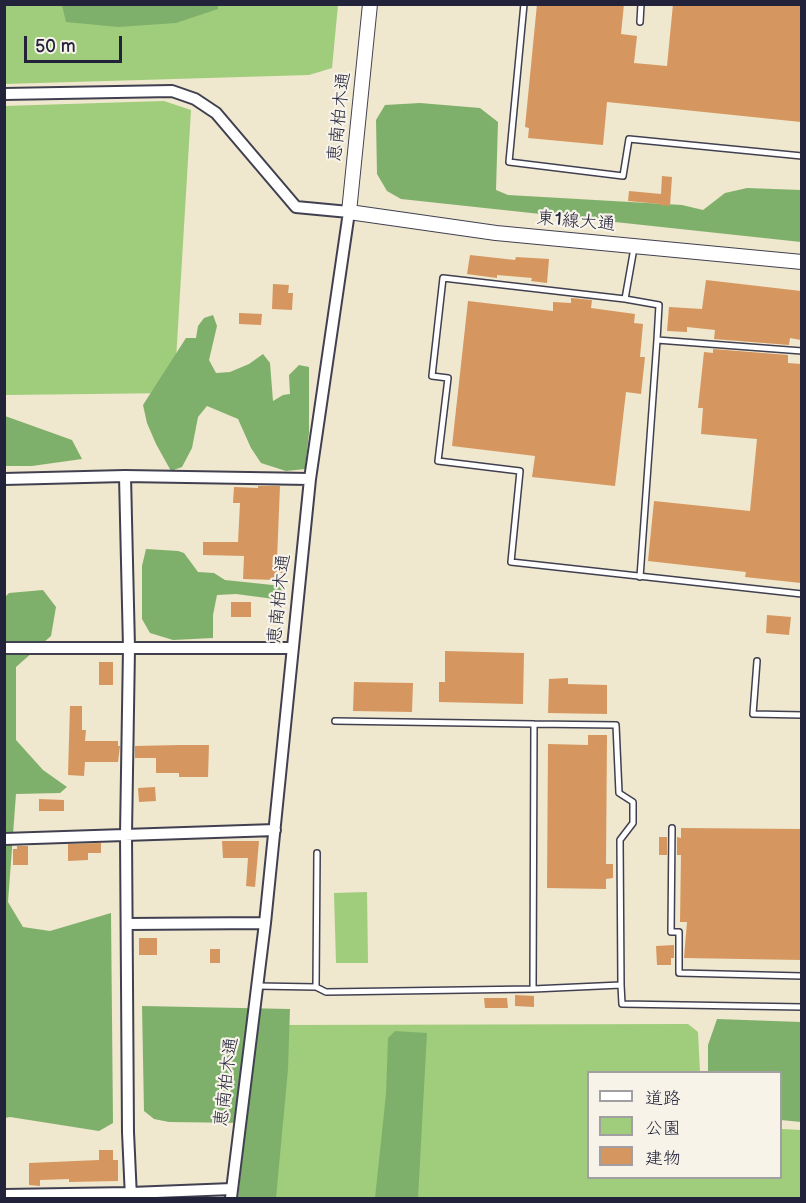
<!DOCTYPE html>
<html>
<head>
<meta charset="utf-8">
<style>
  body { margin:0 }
  #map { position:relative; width:806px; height:1203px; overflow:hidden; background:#efe7ce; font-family:"Balsamiq Sans","Klee One",sans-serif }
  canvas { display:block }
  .frame { position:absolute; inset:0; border:6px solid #22223b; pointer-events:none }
  .legend { position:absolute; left:587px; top:1071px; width:195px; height:108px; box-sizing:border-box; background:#f7f3e8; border:2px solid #a29fa3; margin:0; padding:8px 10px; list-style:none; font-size:18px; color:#22223b }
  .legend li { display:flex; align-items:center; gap:12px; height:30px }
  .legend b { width:30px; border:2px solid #a29fa3 }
  .scale { position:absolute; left:24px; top:36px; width:98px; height:27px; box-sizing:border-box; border:3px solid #22223b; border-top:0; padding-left:8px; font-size:18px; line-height:21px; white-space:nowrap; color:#22223b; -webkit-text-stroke:4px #f7f3e8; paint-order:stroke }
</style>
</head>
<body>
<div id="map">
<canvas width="806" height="1203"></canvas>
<div class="frame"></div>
<ul class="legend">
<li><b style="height:8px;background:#fff"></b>道路</li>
<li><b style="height:16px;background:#9fcd7b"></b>公園</li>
<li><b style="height:16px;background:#d5975f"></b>建物</li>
</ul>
<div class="scale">50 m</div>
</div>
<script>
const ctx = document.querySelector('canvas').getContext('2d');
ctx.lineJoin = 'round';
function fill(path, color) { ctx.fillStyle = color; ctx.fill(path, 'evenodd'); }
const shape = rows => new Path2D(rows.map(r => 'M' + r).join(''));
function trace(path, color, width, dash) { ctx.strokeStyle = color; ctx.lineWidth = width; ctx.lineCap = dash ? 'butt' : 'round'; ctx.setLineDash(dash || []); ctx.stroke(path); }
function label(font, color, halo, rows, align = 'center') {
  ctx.font = font + ' "Balsamiq Sans","Klee One",sans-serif'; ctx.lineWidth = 4.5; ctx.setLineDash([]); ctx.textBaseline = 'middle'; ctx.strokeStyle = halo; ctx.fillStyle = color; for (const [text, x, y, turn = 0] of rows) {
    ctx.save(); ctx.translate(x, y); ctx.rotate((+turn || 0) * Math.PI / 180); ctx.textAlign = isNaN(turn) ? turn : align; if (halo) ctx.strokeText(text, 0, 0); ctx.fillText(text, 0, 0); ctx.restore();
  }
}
fill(shape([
  [4,5,338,5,332,68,309,75,5,84],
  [164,101,191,110,174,393,5,395,4,106],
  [367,892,368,963,336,963,334,893],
  [688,1024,698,1032,700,1072,588,1072,588,1178,780,1178,781,1129,801,1130,801,1198,272,1198,288,1025]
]), '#9fcd7b');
fill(shape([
  [218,5,218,9,176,23,118,27,66,22,62,5],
  [420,103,480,108,498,122,496,190,508,195,682,205,703,210,725,193,747,188,801,190,801,242,401,199,387,191,377,174,376,120,385,105],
  [213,315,217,326,209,360,216,373,230,372,249,364,263,354,270,363,273,401,283,395,290,394,289,375,299,365,309,367,309,433,305,469,286,471,261,463,251,448,238,419,207,406,198,417,192,448,182,467,171,471,156,444,147,423,143,405,186,338,196,338,198,326,204,318],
  [5,416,72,440,82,459,32,466,5,466],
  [146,549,178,551,184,553,198,572,214,573,225,580,282,586,285,592,274,599,236,594,217,595,213,615,213,638,173,640,150,633,142,619,142,566],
  [43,590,56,607,51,636,16,667,16,740,43,770,67,787,60,793,16,794,8,902,23,927,50,931,111,913,113,1123,99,1131,10,1117,5,1118,4,598,9,593],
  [142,1006,290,1009,288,1069,276,1198,238,1198,246,1123,169,1122,154,1119,144,1111],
  [717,1019,801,1022,801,1122,781,1120,780,1072,708,1072,708,1045],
  [395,1031,427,1033,418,1198,375,1198,386,1094,388,1038]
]), '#7fb06b');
fill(shape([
  [537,4,624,4,621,34,637,36,634,63,667,66,673,4,801,4,801,122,607,102,603,145,528,138,529,128,525,127],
  [662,176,672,177,670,206,660,205,660,204,628,201,629,191,661,194],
  [470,255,515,260,516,257,549,259,547,283,531,281,532,278,497,275,497,278,467,274],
  [706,280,801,291,801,340,790,338,789,345,714,339,715,330,687,327,687,332,667,331,669,307,702,309],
  [273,284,289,285,288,293,293,293,292,310,272,309],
  [571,298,592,300,591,308,635,314,634,323,643,324,640,357,645,357,641,394,626,392,615,486,532,477,535,456,452,446,468,301,553,311,553,302,571,303],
  [239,313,262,314,261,325,239,324],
  [713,349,788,355,788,363,801,364,801,583,745,577,746,572,648,561,654,501,750,511,757,439,701,434,703,408,698,408,704,352,713,353],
  [258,486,280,486,277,559,285,560,285,573,276,573,276,580,243,579,244,556,203,555,203,542,238,542,240,503,233,503,234,487,258,488],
  [231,602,251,602,251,617,231,617],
  [767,615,791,617,789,635,766,633],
  [445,651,524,653,523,704,439,702,439,682,445,682],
  [99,662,113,662,113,685,99,685],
  [568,678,568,684,607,685,607,714,548,713,549,679],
  [354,682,413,683,412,712,353,711],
  [70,706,82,706,82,730,86,730,85,741,118,741,118,746,120,746,118,762,85,762,84,776,68,775],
  [588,735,607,735,606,864,613,864,613,878,606,879,606,889,547,888,548,744,588,745],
  [180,745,209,745,208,777,179,777,179,773,156,773,156,758,135,758,135,746],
  [155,787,156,801,139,802,138,788],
  [39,799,64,800,64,811,39,811],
  [681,828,801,829,801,960,684,958,687,922,680,922,681,855,677,855,677,837,681,838],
  [659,837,667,837,667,855,659,855],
  [222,841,259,841,255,887,246,886,248,858,223,858],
  [101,843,101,853,88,853,88,860,68,861,68,844],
  [17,846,28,846,28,865,13,865,13,849,17,849],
  [139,938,157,938,157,955,139,955],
  [674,945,674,958,671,958,671,965,657,965,656,946],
  [210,949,220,949,220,963,210,963],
  [515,995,534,996,534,1007,515,1006],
  [484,998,507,998,508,1008,485,1008],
  [99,1150,113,1150,113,1160,118,1160,118,1181,69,1182,69,1179,40,1180,40,1186,29,1185,29,1163,99,1160]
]), '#d5975f');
const service = shape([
  [524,4,509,162,623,176,629,139,802,156],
  [640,22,641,4],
  [634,248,625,299,659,305,657,340],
  [625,299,443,278,432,376,448,378,438,461,520,471,511,562,802,594],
  [640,577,657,340,802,351],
  [757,661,753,714,802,715],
  [335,721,534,724,533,989,621,985,622,1004,802,1007],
  [534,724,616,725,619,793,633,802,633,823,620,840,621,985],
  [672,828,671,932,679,932,679,973,802,976],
  [257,986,316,987,326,992,533,989],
  [316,987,317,853]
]);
const minor = shape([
  [4,94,172,91,195,99,216,113,296,207,349,212,310,479,265,923,231,1198],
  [125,476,129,648,126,834,128,1132,131,1198],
  [4,479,125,476,310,479],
  [4,648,293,648],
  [4,839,275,830],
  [127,924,265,923],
  [4,1195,131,1193,232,1189]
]);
const tertiary = shape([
  [370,4,349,212,496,233,802,262]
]);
trace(service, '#414051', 8);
trace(minor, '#414051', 14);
trace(tertiary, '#414051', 16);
trace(service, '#fff', 5);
trace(minor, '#fff', 10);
trace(tertiary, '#fff', 14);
label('18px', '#22223b', '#f7f3e8', [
  ["恵南柏木通",340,117,-84],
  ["東1線大通",576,222,5],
  ["恵南柏木通",280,599,-84],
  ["恵南柏木通",227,1082,-83]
]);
</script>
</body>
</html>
